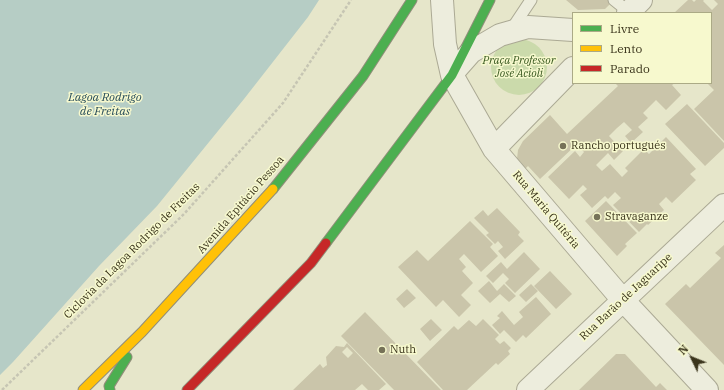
<!DOCTYPE html>
<html>
<head>
<meta charset="utf-8">
<style>
  body { margin:0 }
  #map { position:relative; width:724px; height:390px; overflow:hidden; background:#e6e6ca; font-family:"IBM Plex Serif",serif }
  canvas { display:block }
  .legend { position:absolute; left:572px; top:12px; width:140px; height:72px; box-sizing:border-box; background:#f7f9ce; border:1px solid #abaa86; margin:0; padding:5px 7px; list-style:none; font-size:12px; color:#3a341b }
  .legend li { display:flex; align-items:center; gap:8px; height:20px }
  .legend b { width:20px; border:1px solid #abaa86 }
  .north { position:absolute; left:672px; top:338px; width:40px; height:40px; -webkit-text-stroke:3px #f7f9ce; paint-order:stroke; rotate:313deg; font-size:11px; font-weight:700; line-height:16px; text-align:center; color:#3a341b }
  .north::after { content:''; display:block; margin:auto; width:14px; height:18px; background:#3a341b; clip-path:polygon(50% 0,100% 100%,50% 72%,0 100%) }
</style>
</head>
<body>
<div id="map">
<canvas width="724" height="390"></canvas>
<ul class="legend">
<li><b style="height:5px;background:#4caf50"></b>Livre</li>
<li><b style="height:5px;background:#ffc107"></b>Lento</li>
<li><b style="height:5px;background:#c62828"></b>Parado</li>
</ul>
<div class="north">N</div>
</div>
<script>
const ctx = document.querySelector('canvas').getContext('2d');
ctx.lineJoin = 'round';
function fill(path, color) { ctx.fillStyle = color; ctx.fill(path, 'evenodd'); }
const shape = rows => new Path2D(rows.map(r => 'M' + r).join(''));
function trace(path, color, width, dash) { ctx.strokeStyle = color; ctx.lineWidth = width; ctx.lineCap = dash ? 'butt' : 'round'; ctx.setLineDash(dash || []); ctx.stroke(path); }
function label(font, color, halo, rows, align = 'center') {
  ctx.font = font + ' "IBM Plex Serif",serif'; ctx.lineWidth = 3; ctx.setLineDash([]); ctx.textBaseline = 'middle'; ctx.strokeStyle = halo; ctx.fillStyle = color; for (const [text, x, y, turn = 0] of rows) {
    ctx.save(); ctx.translate(x, y); ctx.rotate((+turn || 0) * Math.PI / 180); ctx.textAlign = isNaN(turn) ? turn : align; if (halo) ctx.strokeText(text, 0, 0); ctx.fillText(text, 0, 0); ctx.restore();
  }
}
fill(shape([
  '491 67a28 28 0 1 1 56 0a28 28 0 1 1-56 0Z'
]), '#cbdaab');
fill(shape([
  [0,0,319,0,308,17,244,99,157,206,99,266,13,362,0,375]
]), '#b6cdc5');
fill(shape([
  [566,0,614,0,605,9,578,10],
  [688,0,692,0,694,2,696,0,704,0,703,1,712,10,718,4,714,0,724,0,724,141,694,109,714,90,707,83,711,83,711,13,674,13],
  [615,83,675,83,672,85,681,95,666,110,656,100,643,113,648,118,638,127,643,132,631,143,625,136,632,130,624,122,617,128,609,136,623,151,614,160,608,153,596,165,602,171,610,164,622,177,628,171,625,168,644,149,649,154,666,137,696,169,690,174,696,180,672,203,666,197,659,204,664,210,648,225,647,224,639,232,613,205,621,198,615,192,608,199,605,196,592,208,580,195,587,189,583,185,569,199,548,177,575,151,580,157,584,152,577,144,540,179,528,166,524,170,517,159,518,150,523,141,550,115,567,134,618,86],
  [687,104,724,143,724,148,705,166,665,124],
  [606,201,637,233,625,244,627,246,617,256,585,221],
  [497,208,520,232,518,235,524,241,505,259,498,251,503,247,498,241,495,244,486,235,489,233,474,218,483,210,488,216],
  [470,221,493,244,490,247,498,256,481,272,464,254,459,259,466,267,462,271,473,283,461,295,471,305,459,317,443,300,436,307,398,267,417,250,428,261],
  [724,245,724,365,665,304,686,284,690,288,716,263,721,258,715,253],
  [524,252,540,269,515,293,505,283,509,279,503,273,493,283,486,276,501,262,507,269],
  [550,271,572,294,556,309,534,286],
  [489,281,497,291,504,284,516,296,509,302,500,294,490,303,478,291],
  [531,284,538,291,526,302,519,295],
  [407,289,416,298,404,308,396,299],
  [536,297,551,314,526,338,523,335,516,342,504,330,500,334,492,325,500,318,497,316,502,311,514,325,523,317,519,312],
  [365,312,441,390,394,390,341,336],
  [431,319,442,330,430,341,420,329],
  [483,319,499,335,495,339,500,344,504,341,511,348,508,351,510,354,498,365,496,363,467,390,443,390,417,362,454,326,458,330,469,320,476,326],
  [347,343,386,384,379,390,368,390,362,384,355,390,293,390,320,364,323,368,327,365,326,357,336,346,344,347],
  [347,347,353,353,348,358,342,352],
  [616,354,625,354,656,387,660,383,667,390,579,390]
]), '#cac5aa');
const lane = shape([
  [614,0,629,12],
  [511,30,531,0]
]);
const street = shape([
  [442,0,445,44,452,75,494,149,622,299,707,390],
  [628,13,641,0],
  [456,69,471,52,500,35,528,27,573,30],
  [494,149,573,68],
  [528,390,724,205]
]);
const fast = shape([
  [273,189,363,76,412,0],
  [326,243,452,75,490,0],
  [110,390,109,386,127,357]
]);
const slow = shape([
  [83,390,142,332,273,189]
]);
const jam = shape([
  [187,390,311,263,326,243]
]);
trace(lane, '#aba994', 13);
trace(street, '#aba994', 24);
trace(fast, '#908e7a', 11);
trace(slow, '#908e7a', 11);
trace(jam, '#908e7a', 11);
trace(shape([
  [2,390,184,214,283,103,351,0]
]), '#c6c5b3', 2.5, [3, 2]);
trace(lane, '#ededdd', 11);
trace(street, '#ededdd', 22);
trace(fast, '#4caf50', 9);
trace(slow, '#ffc107', 9);
trace(jam, '#c62828', 9);
for (const [x, y, r, color] of [
  [563,146,4,"#767258"],
  [597,217,4,"#767258"],
  [382,350,4,"#767258"]
]) { const dot = new Path2D(); dot.arc(x, y, r, 0, 2 * Math.PI); ctx.fillStyle = color; ctx.fill(dot); trace(dot, '#f7f9ce', 1.5); }
label('italic 11px', '#38581f', '#f7f9ce', [
  ["Praça Professor",519,61],
  ["José Acioli",519,74]
]);
label('11px', '#3a341b', '#f7f9ce', [
  ["Rancho portugués",571,146],
  ["Stravaganze",605,217],
  ["Nuth",390,350]
], 'left');
label('11px', '#3a341b', '#f7f9ce', [
  ["Avenida Epitácio Pessoa",241,205,-49],
  ["Rua Maria Quitéria",546,210,50],
  ["Ciclovia da Lagoa Rodrigo de Freitas",132,251,-45],
  ["Rua Barão de Jaguaripe",626,297,-43]
]);
label('italic 12px', '#294e5b', '#f7f9ce', [
  ["Lagoa Rodrigo",105,98],
  ["de Freitas",105,112]
]);
</script>
</body>
</html>
